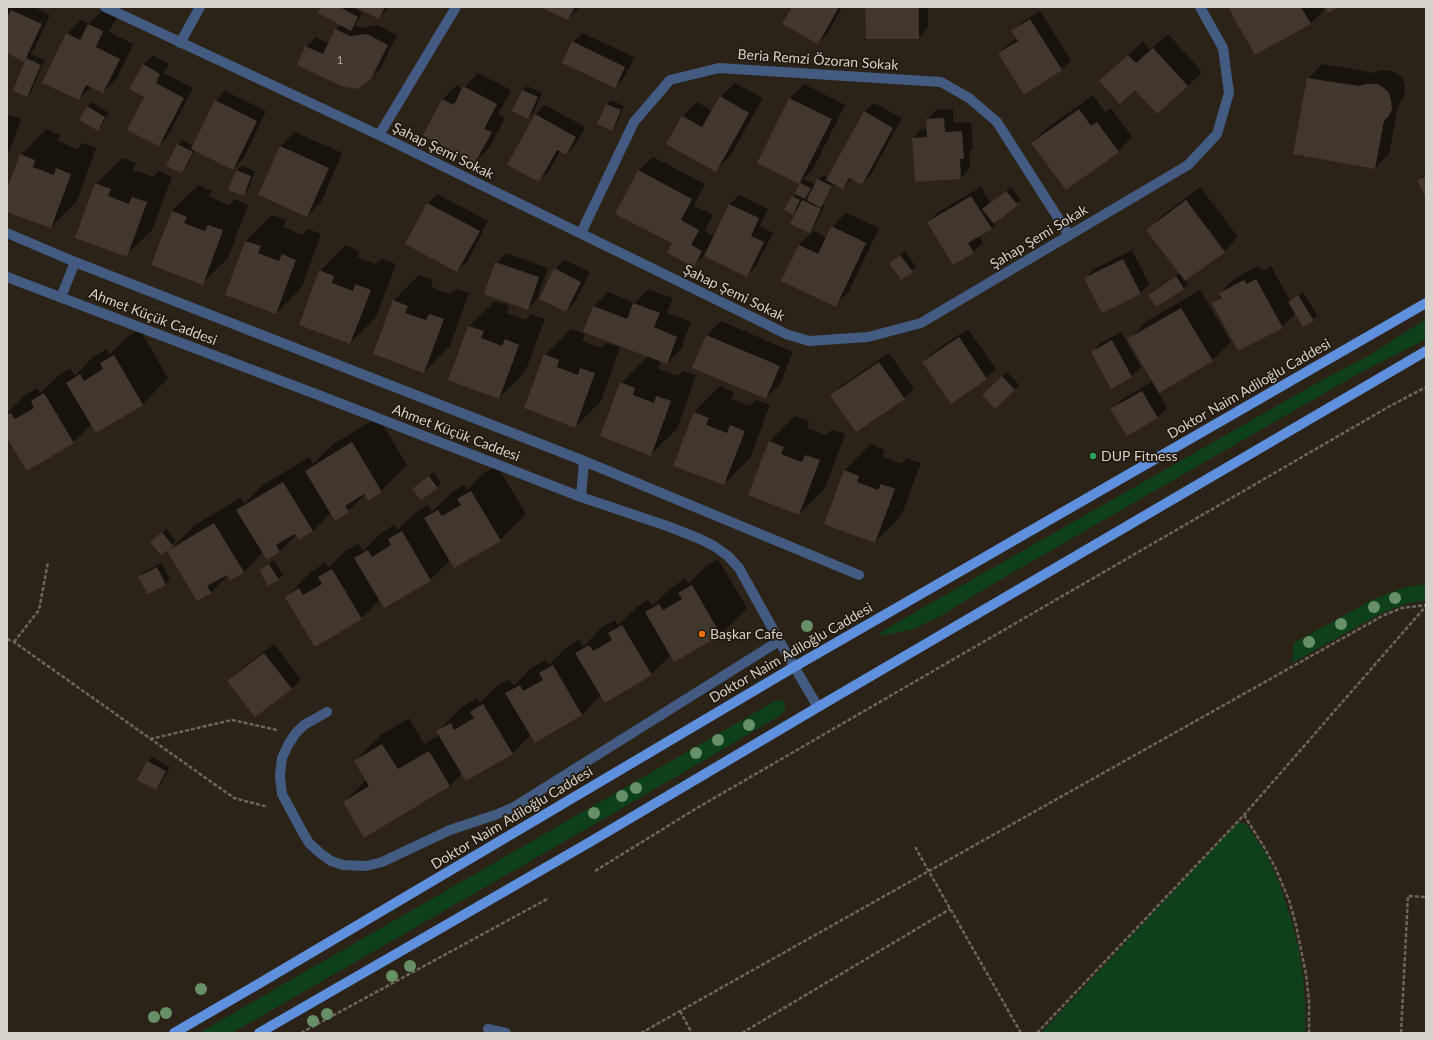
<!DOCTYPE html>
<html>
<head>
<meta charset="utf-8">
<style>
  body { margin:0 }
  #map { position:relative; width:1433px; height:1040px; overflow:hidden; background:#2b2218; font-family:Lato,sans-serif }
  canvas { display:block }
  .frame { position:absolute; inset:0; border:8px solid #d6d1ca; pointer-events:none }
</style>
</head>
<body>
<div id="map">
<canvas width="1433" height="1040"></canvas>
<div class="frame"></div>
</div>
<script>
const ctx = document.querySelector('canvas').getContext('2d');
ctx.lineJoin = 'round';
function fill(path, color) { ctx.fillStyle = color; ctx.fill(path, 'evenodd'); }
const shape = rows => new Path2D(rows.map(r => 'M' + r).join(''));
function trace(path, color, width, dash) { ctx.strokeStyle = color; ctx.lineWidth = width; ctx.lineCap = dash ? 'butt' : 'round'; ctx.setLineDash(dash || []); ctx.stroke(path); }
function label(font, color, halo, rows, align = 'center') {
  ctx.font = font + ' Lato,sans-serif'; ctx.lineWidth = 3.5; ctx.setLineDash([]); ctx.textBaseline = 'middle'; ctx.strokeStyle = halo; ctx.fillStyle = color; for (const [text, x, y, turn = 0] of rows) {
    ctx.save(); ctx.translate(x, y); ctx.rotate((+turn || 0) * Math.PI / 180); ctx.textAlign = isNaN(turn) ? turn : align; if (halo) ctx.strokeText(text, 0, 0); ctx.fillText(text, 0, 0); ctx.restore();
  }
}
fill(shape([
  [1426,319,1426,339,1356,375,1003,578,937,618,913,629,881,636,880,633,919,610,1324,379,1367,357],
  [1426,584,1426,600,1408,603,1378,615,1292,663,1294,643,1372,600,1403,588],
  [777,700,783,701,785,705,785,710,781,715,612,814,232,1033,199,1033],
  [1238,822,1246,824,1266,854,1279,882,1291,919,1298,946,1303,974,1305,1004,1305,1033,1041,1033]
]), '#0e411a');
fill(shape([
  [7,7,34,7,50,15,33,51,30,54,45,60,31,92,27,96,14,91,29,56,24,60,7,52],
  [322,7,352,7,362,13,355,25,360,28,377,25,397,35,380,69,370,78,298,64,306,47,316,37,329,44,336,30,341,24],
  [356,7,389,7,379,18],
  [542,7,580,7,568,19],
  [793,7,842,7,828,33,818,43],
  [866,7,928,7,928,28,919,38],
  [1233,7,1323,7,1324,10,1310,24,1230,10],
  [103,10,117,17,109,32,133,44,117,78,103,92,92,86,79,99,67,34,81,20,89,24],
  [1040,11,1071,60,1062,69,1025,93,999,53,1008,44,1017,38,1013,32,1022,22],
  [582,33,634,57,624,78,614,87,573,42],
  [1168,34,1202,72,1188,86,1135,88,1100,81,1143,41,1150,50],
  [153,55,169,64,164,73,193,88,168,136,159,145,145,97,143,65],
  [1322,64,1374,73,1380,70,1393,71,1403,79,1405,86,1404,97,1398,106,1389,154,1375,168,1308,79],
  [478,73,511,90,498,114,505,118,489,148,475,162,424,135,443,99,457,85,463,89],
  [735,83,763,98,730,156,716,170,668,143,683,116,697,102,712,111,720,97],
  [804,84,845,105,813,169,803,179,816,184,823,175,829,178,864,112,874,103,902,118,871,174,862,184,852,179,843,188,834,184,823,204,825,205,814,227,809,232,799,208,793,214,793,197,797,192,803,179,799,183,758,163,790,98],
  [812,190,809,197,807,196],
  [527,86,542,93,533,113,528,118,523,90],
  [225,91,266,111,243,159,233,169,195,150,186,167,182,172,178,145,182,140,194,146,216,101],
  [1093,95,1105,112,1111,108,1132,137,1118,151,1032,143,1046,129],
  [611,100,624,106,616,125,611,130,598,123,607,104],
  [92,102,109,113,102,125,98,129,87,107],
  [545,105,585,127,576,144,566,154,560,151,548,172,539,181,535,115],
  [953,109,954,123,971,122,973,149,969,152,970,168,961,178,913,138,922,129,928,128,927,120,936,110],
  [7,114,21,119,7,157],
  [46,129,60,135,58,141,77,149,83,143,96,148,77,201,51,227,7,210,7,192,21,155],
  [295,132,342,153,321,202,307,216,259,195,281,146],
  [653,157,705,184,694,206,713,215,705,231,715,237,730,204,739,195,768,209,760,226,773,233,756,266,747,275,704,255,694,266,674,243,638,171],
  [122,158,136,163,133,170,153,177,159,171,172,177,152,230,126,255,96,184],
  [242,166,255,171,248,190,243,195,230,190,237,170],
  [1426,173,1426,195,1418,181],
  [198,185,212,191,209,197,229,205,235,199,248,205,228,258,202,283,172,211],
  [981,187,990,203,1011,187,1021,200,999,218,1000,219,991,229,979,236,983,243,973,252,928,222,937,213],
  [1200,187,1238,237,1224,251,1186,280,1188,284,1184,288,1156,306,1149,295,1154,290,1180,273,1148,230,1162,216],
  [437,194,488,221,467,262,457,271,427,204],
  [846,213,879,228,849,291,835,305,799,245,814,231,827,238,832,227],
  [272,215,286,220,283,227,302,235,308,229,321,234,302,287,276,313,226,294,246,241],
  [346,245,359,251,357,257,376,264,382,259,396,264,376,317,350,343,320,271],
  [1132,250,1149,284,1140,293,1085,279,1094,269],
  [905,251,916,267,912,271,895,259],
  [506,253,548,268,537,299,527,309,496,263],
  [564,260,590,272,575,302,566,311,555,269],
  [1258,266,1261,271,1271,266,1290,301,1303,292,1317,315,1313,320,1296,313,1282,327,1214,303,1221,295,1220,293,1234,279],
  [419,275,433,280,431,287,450,294,456,289,469,293,450,346,424,372,393,301],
  [648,289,673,298,667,313,691,322,681,349,667,363,661,361,658,369,678,376,683,371,696,375,677,429,651,454,621,383,648,356,585,332,594,306,608,292,635,303],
  [1200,290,1231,342,1212,360,1158,392,1167,408,1158,417,1127,435,1112,410,1121,400,1153,381,1129,340,1147,321],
  [495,301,509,306,506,313,526,320,531,314,545,319,525,372,499,398,469,326],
  [721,321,793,352,780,384,766,398,693,367,707,335],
  [571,329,585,334,582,341,601,348,607,343,620,347,601,401,575,427,545,355],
  [968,329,996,369,986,378,923,362,933,352],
  [140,330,168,378,143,404,96,431,92,424,73,442,7,436,7,413,24,396,37,388,40,393,58,376,70,368,75,376,93,357,107,349,109,355,127,337],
  [1121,332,1141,367,1132,376,1112,387,1092,353,1101,343],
  [889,353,914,389,904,398,831,395,841,386],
  [1007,372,1019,385,995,408,983,395],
  [720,386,734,392,731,399,750,406,756,400,770,405,750,458,724,484,694,412],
  [795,416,809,421,807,428,826,435,832,430,845,434,825,488,799,514,769,442],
  [378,417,407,465,381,491,365,494,348,511,331,512,313,531,297,534,280,551,267,559,263,552,244,572,228,575,211,592,198,600,168,552,194,526,240,498,244,504,263,485,309,457,313,464,332,445],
  [871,444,885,450,882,456,902,464,907,458,921,463,901,516,875,542,825,523,845,470],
  [497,466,526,514,500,540,450,560,430,580,384,607,380,600,361,618,286,597,312,571,325,563,328,568,345,551,358,544,363,551,381,533,394,525,397,530,415,513,428,505,432,512,451,493,464,485,467,490,484,473],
  [434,472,441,483,437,487,413,489],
  [167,529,176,541,172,545,156,538],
  [718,559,747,608,721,634,675,661,671,655,651,674,601,695,582,715,536,741,531,734,513,753,466,780,462,773,450,786,344,802,366,780,355,761,381,735,409,718,424,744,440,735,438,731,463,706,477,698,480,703,497,686,510,679,514,686,532,667,546,660,549,665,566,648,579,640,583,647,602,627,615,620,618,625,636,608,648,600,652,606,672,587,685,579,688,584,705,567],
  [274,560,283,575,278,579,260,570],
  [161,563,170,579,166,584,148,593,140,577,144,572],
  [274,644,301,679,292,688,255,716,229,681,238,672],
  [152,757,170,767,160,785,156,789,148,762]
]), '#0007');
fill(shape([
  [321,7,340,7,358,17,351,31,318,13],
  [354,7,385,7,379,19],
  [540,7,575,7,568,20],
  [792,7,839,7,818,44,782,24],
  [865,7,919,7,919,39,866,39],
  [1233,7,1301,7,1311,24,1255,55,1229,9],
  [1325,7,1339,7,1328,13],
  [11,10,42,24,24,62,7,53,7,17],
  [1030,19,1062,70,1024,95,998,53,1018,41,1011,31],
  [88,24,103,31,96,47,120,59,103,93,86,85,79,100,42,83,66,33,80,40],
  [335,29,350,36,367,34,388,45,371,79,358,89,341,86,297,65,305,46,323,54],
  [572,41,625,67,615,88,562,63],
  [1153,48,1188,86,1157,114,1135,90,1120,104,1099,81,1128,55,1136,63],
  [26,58,41,65,27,97,13,91],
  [143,64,160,74,156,83,184,98,159,146,127,130,144,97,129,89],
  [1307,78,1359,86,1365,84,1378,84,1384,88,1389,93,1391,101,1392,109,1389,116,1384,121,1375,169,1293,154],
  [463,86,497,104,484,129,492,132,475,163,423,135,442,99,454,105],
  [522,90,538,97,528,119,512,111],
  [720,96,749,113,716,172,666,144,682,116,702,127],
  [789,98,832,119,799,184,757,163],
  [215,100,257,121,233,170,191,149],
  [606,104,621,110,612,131,597,124],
  [87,106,105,117,98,131,79,120],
  [1079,109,1091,126,1097,122,1119,152,1066,190,1031,143],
  [864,111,893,128,862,185,849,178,843,189,826,180],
  [535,114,576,137,566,155,557,150,539,182,507,165],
  [944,118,945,132,962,131,964,159,960,159,961,179,915,182,912,138,927,137,926,119],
  [177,144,193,152,182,173,166,166],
  [280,146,329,168,307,217,258,195],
  [20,154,35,160,33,167,54,175,56,168,71,174,51,228,7,212,7,189],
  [236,170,251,176,244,196,228,190],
  [638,170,692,199,681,220,699,230,691,245,702,251,694,267,667,253,672,243,615,214],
  [1426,176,1426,198,1417,180],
  [817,179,832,186,821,208,807,200],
  [95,183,111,189,108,196,129,204,132,197,147,202,127,257,75,238],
  [800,183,811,188,805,199,795,194],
  [1006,191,1018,205,994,224,982,209],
  [792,196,800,200,793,215,784,210],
  [971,196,992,229,968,243,974,253,953,265,927,222],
  [802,200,821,209,810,233,790,224],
  [1186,200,1225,252,1185,281,1146,230],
  [427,203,480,231,457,272,405,244],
  [729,204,759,218,751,236,764,242,747,277,704,256],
  [172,211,187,217,184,223,205,231,208,225,223,230,203,285,151,265],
  [831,226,866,243,836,307,781,281,799,245,818,254],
  [245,241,261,246,258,253,279,261,282,254,296,260,276,314,225,295],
  [900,255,913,272,901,280,889,263],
  [1123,259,1141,294,1102,313,1084,278],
  [495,262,539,277,528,310,484,294],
  [554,268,581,282,566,312,539,299],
  [319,270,334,276,332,283,353,291,355,284,371,290,350,344,299,325],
  [1176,276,1184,289,1156,307,1148,295],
  [1256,279,1283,328,1238,351,1212,303,1221,298,1219,293,1244,280,1247,284],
  [1298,295,1314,321,1303,327,1288,302],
  [393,300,408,306,405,313,426,320,429,314,444,319,424,373,373,354],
  [633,303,660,313,654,327,677,337,667,364,583,332,593,306,627,319],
  [1181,308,1213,361,1159,393,1127,339],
  [468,326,484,331,481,338,502,346,505,339,519,345,499,399,448,380],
  [706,335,780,366,766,399,692,368],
  [959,337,987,379,951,404,922,362],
  [1112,340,1132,377,1111,389,1091,352],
  [544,354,559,360,557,367,578,375,580,368,595,373,575,428,524,408],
  [114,355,143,405,96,433,66,383,80,374,84,381,103,369,100,363],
  [879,362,905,399,856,432,830,395],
  [1002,376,1015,390,995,409,982,395],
  [620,382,635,388,633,395,654,403,656,396,671,401,651,456,600,436],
  [1142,391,1158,418,1127,436,1110,409],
  [44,393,74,443,27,471,7,438,7,415,11,413,15,419,34,408,31,401],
  [694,412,709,418,706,425,727,433,730,425,745,431,724,485,673,466],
  [769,441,784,447,781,454,802,462,805,455,820,460,799,515,748,495],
  [352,442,382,492,368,501,364,494,345,506,349,512,335,521,305,471],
  [844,470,859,476,857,482,878,490,881,484,895,489,875,543,824,524],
  [429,476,438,488,421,500,412,489],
  [283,482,313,531,299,540,295,534,276,545,280,552,267,560,236,510],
  [471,491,501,541,454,568,424,518,438,510,442,516,461,505,457,499],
  [214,523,244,572,230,581,227,575,207,586,211,593,197,601,167,551],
  [402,531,431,581,384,608,354,558,368,550,372,557,391,545,388,539],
  [162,532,173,546,161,555,150,542],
  [269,564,279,580,268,586,259,570],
  [157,567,166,585,148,594,138,577],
  [332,569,362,619,315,647,285,597,299,588,303,595,322,584,318,577],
  [692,585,721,635,674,662,645,612,659,604,663,610,682,599,678,593],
  [622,625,652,675,605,703,575,653,589,645,593,651,612,640,608,633],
  [264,653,292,689,255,717,227,681],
  [553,665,582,715,535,743,505,693,520,685,523,691,543,680,539,673],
  [483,704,513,754,466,781,436,731,451,723,454,730,474,718,470,712],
  [382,744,398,769,429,751,450,786,364,838,343,802,369,786,354,761],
  [147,761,166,771,156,790,137,780]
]), '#41372d');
trace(shape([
  [7,639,14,642,234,798,268,807],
  [14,642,39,610,48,562],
  [150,739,232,720,277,730],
  [1244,815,1264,847,1275,867,1289,900,1296,925,1306,974,1309,1000,1309,1033],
  [915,847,1021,1033],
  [595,871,697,808,1390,406,1426,387],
  [680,1011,692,1033],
  [301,1033,549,898],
  [641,1033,1384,615,1402,608,1426,605],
  [742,1033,950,909],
  [1037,1033,1244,815,1426,606],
  [1401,1033,1408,896,1426,897]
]), '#6d665d', 2.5, [4, 2]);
trace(shape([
  [7,233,75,262,584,461,859,575],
  [61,297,75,262],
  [581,497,584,461],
  [488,1029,506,1033]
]), '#435b81', 10);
trace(shape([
  [105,7,379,135,760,321,786,334,809,341,868,337,921,323,1188,165,1217,134,1229,93,1223,48,1200,7],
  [180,43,200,7],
  [379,135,456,7],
  [581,233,634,122,670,80,719,68,941,82,969,98,997,122,1069,235],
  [7,277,321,396,581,497,670,527,700,539,714,546,728,556,739,568,785,651,818,707],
  [327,712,304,725,295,734,288,745,282,758,280,776,282,794,303,833,309,843,320,853,331,861,343,865,366,866,382,862,450,830,495,815,514,807,779,641]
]), '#435b81', 10);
trace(shape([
  [174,1033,260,983,794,667,1426,303],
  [259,1033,590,842,818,707,1426,351]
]), '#5f90de', 10);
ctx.fillStyle = '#689066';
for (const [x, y] of [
  [1395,598],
  [1374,607],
  [1341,624],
  [807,626],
  [1309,642],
  [749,725],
  [718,740],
  [696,753],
  [636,788],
  [622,796],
  [594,813],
  [410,966],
  [392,976],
  [201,989],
  [166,1013],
  [327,1014],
  [154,1017],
  [313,1021]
]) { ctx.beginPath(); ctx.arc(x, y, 6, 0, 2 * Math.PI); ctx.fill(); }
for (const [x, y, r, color] of [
  [1093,456,4,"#2e9e5b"],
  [702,634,4,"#e8710a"]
]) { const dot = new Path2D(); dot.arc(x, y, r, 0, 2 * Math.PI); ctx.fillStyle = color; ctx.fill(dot); trace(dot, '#21190f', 1.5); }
label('12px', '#b1aaa3', null, [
  ["1",340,60]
]);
label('14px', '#d6d1ca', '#21190f', [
  ["Beria Remzi Özoran Sokak",818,60,4],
  ["Şahap Şemi Sokak",443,151,26],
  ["Şahap Şemi Sokak",1039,237,-31],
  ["Şahap Şemi Sokak",734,293,26],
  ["Ahmet Küçük Caddesi",153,317,21],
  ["Doktor Naim Adiloğlu Caddesi",1249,389,-30],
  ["Ahmet Küçük Caddesi",456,433,21],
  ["Doktor Naim Adiloğlu Caddesi",791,653,-30],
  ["Doktor Naim Adiloğlu Caddesi",512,818,-31]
]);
label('14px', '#d6d1ca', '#21190f', [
  ["DUP Fitness",1101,456],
  ["Başkar Cafe",710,634]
], 'left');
</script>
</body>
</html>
